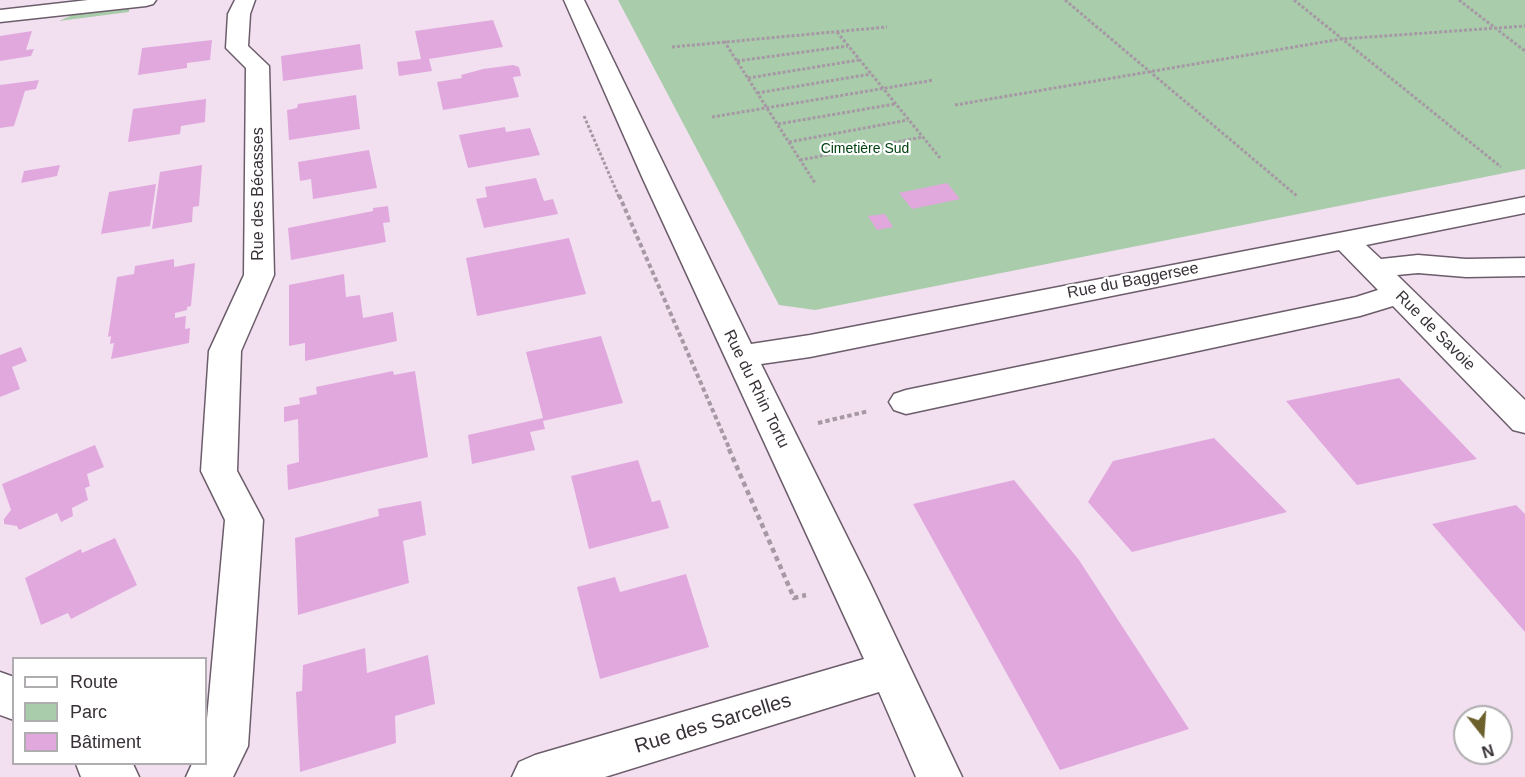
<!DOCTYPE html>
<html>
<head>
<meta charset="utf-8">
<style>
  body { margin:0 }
  #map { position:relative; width:1525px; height:777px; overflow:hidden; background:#f2e0f1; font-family:Helvetica,sans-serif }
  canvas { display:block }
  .legend { position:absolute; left:12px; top:657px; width:195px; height:108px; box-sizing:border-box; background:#fff; border:2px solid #afadaf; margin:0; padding:8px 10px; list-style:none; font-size:18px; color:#383137 }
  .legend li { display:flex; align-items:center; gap:12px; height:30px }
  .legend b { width:30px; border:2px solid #afadaf }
  .north { position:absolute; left:1453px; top:705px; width:60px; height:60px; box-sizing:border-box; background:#fff; border:2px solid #afadaf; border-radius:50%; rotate:163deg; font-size:16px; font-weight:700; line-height:24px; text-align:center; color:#383137 }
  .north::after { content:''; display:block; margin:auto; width:21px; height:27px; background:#6c602d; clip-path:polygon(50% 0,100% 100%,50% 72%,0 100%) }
</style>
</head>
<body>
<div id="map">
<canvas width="1525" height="777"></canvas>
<ul class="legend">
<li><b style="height:8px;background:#fff"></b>Route</li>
<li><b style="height:16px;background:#a9ccab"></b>Parc</li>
<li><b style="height:16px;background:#e1a8de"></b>Bâtiment</li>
</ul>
<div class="north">N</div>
</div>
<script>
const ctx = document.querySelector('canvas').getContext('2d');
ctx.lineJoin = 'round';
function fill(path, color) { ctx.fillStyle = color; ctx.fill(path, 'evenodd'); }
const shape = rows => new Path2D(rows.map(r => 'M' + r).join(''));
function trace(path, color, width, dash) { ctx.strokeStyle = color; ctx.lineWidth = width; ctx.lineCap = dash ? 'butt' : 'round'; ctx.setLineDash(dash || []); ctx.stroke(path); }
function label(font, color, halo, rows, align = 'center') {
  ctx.font = font + ' Helvetica,sans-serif'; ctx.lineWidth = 4.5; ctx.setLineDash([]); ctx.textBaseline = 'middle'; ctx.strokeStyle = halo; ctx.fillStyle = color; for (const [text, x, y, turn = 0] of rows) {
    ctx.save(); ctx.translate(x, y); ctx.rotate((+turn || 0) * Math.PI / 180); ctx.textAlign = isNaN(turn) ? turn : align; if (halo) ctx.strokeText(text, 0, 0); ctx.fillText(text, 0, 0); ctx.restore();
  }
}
fill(shape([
  [618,0,1525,0,1525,169,815,310,779,305],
  [129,5,129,12,59,21,83,10]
]), '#a9ccab');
fill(shape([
  [493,20,503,47,429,59,432,71,399,76,397,62,421,59,415,31],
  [32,31,26,50,34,49,31,56,0,61,0,36],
  [212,40,210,60,187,63,187,68,138,75,142,48],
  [360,44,363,69,283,81,281,56],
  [513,65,519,67,521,76,513,77,519,97,443,110,437,82,462,78,461,75,483,69],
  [39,80,36,89,25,91,14,126,0,128,0,85],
  [356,95,360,129,289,140,287,110,297,108,298,104],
  [206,99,205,122,181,126,180,134,128,142,133,109],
  [505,127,506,132,530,128,540,155,468,168,459,135],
  [369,150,377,188,313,199,311,179,300,181,298,162],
  [60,165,57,176,21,183,24,171],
  [202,165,199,206,193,207,192,222,152,229,160,172],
  [536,178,544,201,553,199,558,214,484,228,476,199,487,197,485,187],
  [947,183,960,199,912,209,899,193],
  [156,184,150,226,101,234,109,192],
  [388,206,390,222,383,223,386,242,291,260,288,228,373,211,373,208],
  [885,214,893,227,877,230,868,216],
  [569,238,586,294,477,316,466,258],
  [174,259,174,267,195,263,191,306,187,307,187,310,175,313,175,318,186,316,185,329,190,328,189,343,111,359,114,343,110,344,111,336,108,337,117,277,134,274,135,266],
  [344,274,346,297,360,295,363,318,393,312,397,341,305,361,305,343,289,346,289,285],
  [601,336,623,403,543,421,545,429,530,432,535,450,472,464,468,435,543,418,526,352],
  [21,347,27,361,12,367,20,389,0,397,0,355],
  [393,371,394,375,415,371,428,457,288,490,287,465,299,462,298,419,284,422,284,407,300,404,299,398,317,394,316,387],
  [1399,378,1477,459,1357,485,1286,401],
  [1214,438,1287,512,1132,552,1088,502,1113,461],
  [95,445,104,467,87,474,90,486,85,488,88,500,72,508,73,516,61,522,57,513,19,530,17,526,4,524,4,519,11,510,2,484],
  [638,460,652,502,660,500,669,528,589,549,571,476],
  [1014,480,1079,560,1189,729,1060,770,913,504],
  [421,501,426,535,403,541,409,583,298,615,295,538,379,516,378,509],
  [1516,505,1525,514,1525,632,1432,524],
  [115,538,137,585,71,619,68,613,41,625,25,578,81,549,82,553],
  [686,574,709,647,600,679,577,587,615,577,620,592],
  [365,648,367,673,428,655,435,704,395,716,396,743,300,772,296,692,302,691,303,665]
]), '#e1a8de');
const minor = shape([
  [88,0,156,0,153,4,146,6,0,22,0,10,88,0],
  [235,0,255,0,250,14,248,46,269,66,274,275,241,351,237,471,263,520,248,746,233,777,186,777,192,764,206,764,206,730,225,520,201,471,209,351,244,275,246,68,226,48,228,14,235,0],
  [564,0,584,0,751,344,810,335,1525,197,1525,213,1366,245,1381,259,1418,255,1466,259,1525,258,1525,276,1466,277,1418,273,1397,275,1525,400,1525,433,1513,430,1393,306,1360,316,906,414,894,410,889,402,894,394,906,390,1356,297,1378,290,1339,250,810,357,761,364,870,583,962,777,916,777,879,692,605,777,512,777,519,762,535,755,864,659,643,179,564,0],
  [0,672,14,677,14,720,0,715,0,672],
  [76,764,133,764,139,777,81,777,76,764]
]);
trace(minor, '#6c5d6b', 3);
trace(shape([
  [1065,0,1297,196],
  [1294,0,1501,167],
  [1459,0,1525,51],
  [837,32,940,158],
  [724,41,815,183],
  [672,47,887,27],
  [737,61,848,46],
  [748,78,859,60],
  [757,93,871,74],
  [955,105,1341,39,1525,26],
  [584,116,619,197],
  [712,117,934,80],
  [778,124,895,104],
  [789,142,908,120],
  [800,160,923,137]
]), '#a698a5', 3, [3, 2]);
trace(shape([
  [619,195,730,450],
  [818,423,869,411]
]), '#a698a5', 4, [4.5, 3]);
trace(shape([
  [729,449,794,598,806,595]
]), '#a698a5', 4.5, [5, 4]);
fill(minor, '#fff');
label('14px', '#00410f', '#fff', [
  ["Cimetière Sud",865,149]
]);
label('16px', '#383137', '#fff', [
  ["Rue des Bécasses",259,194,-90],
  ["Rue du Baggersee",1133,281,-11],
  ["Rue de Savoie",1435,331,45],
  ["Rue du Rhin Tortu",756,389,64]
]);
label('20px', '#383137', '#fff', [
  ["Rue des Sarcelles",713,724,-17]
]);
</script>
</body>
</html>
